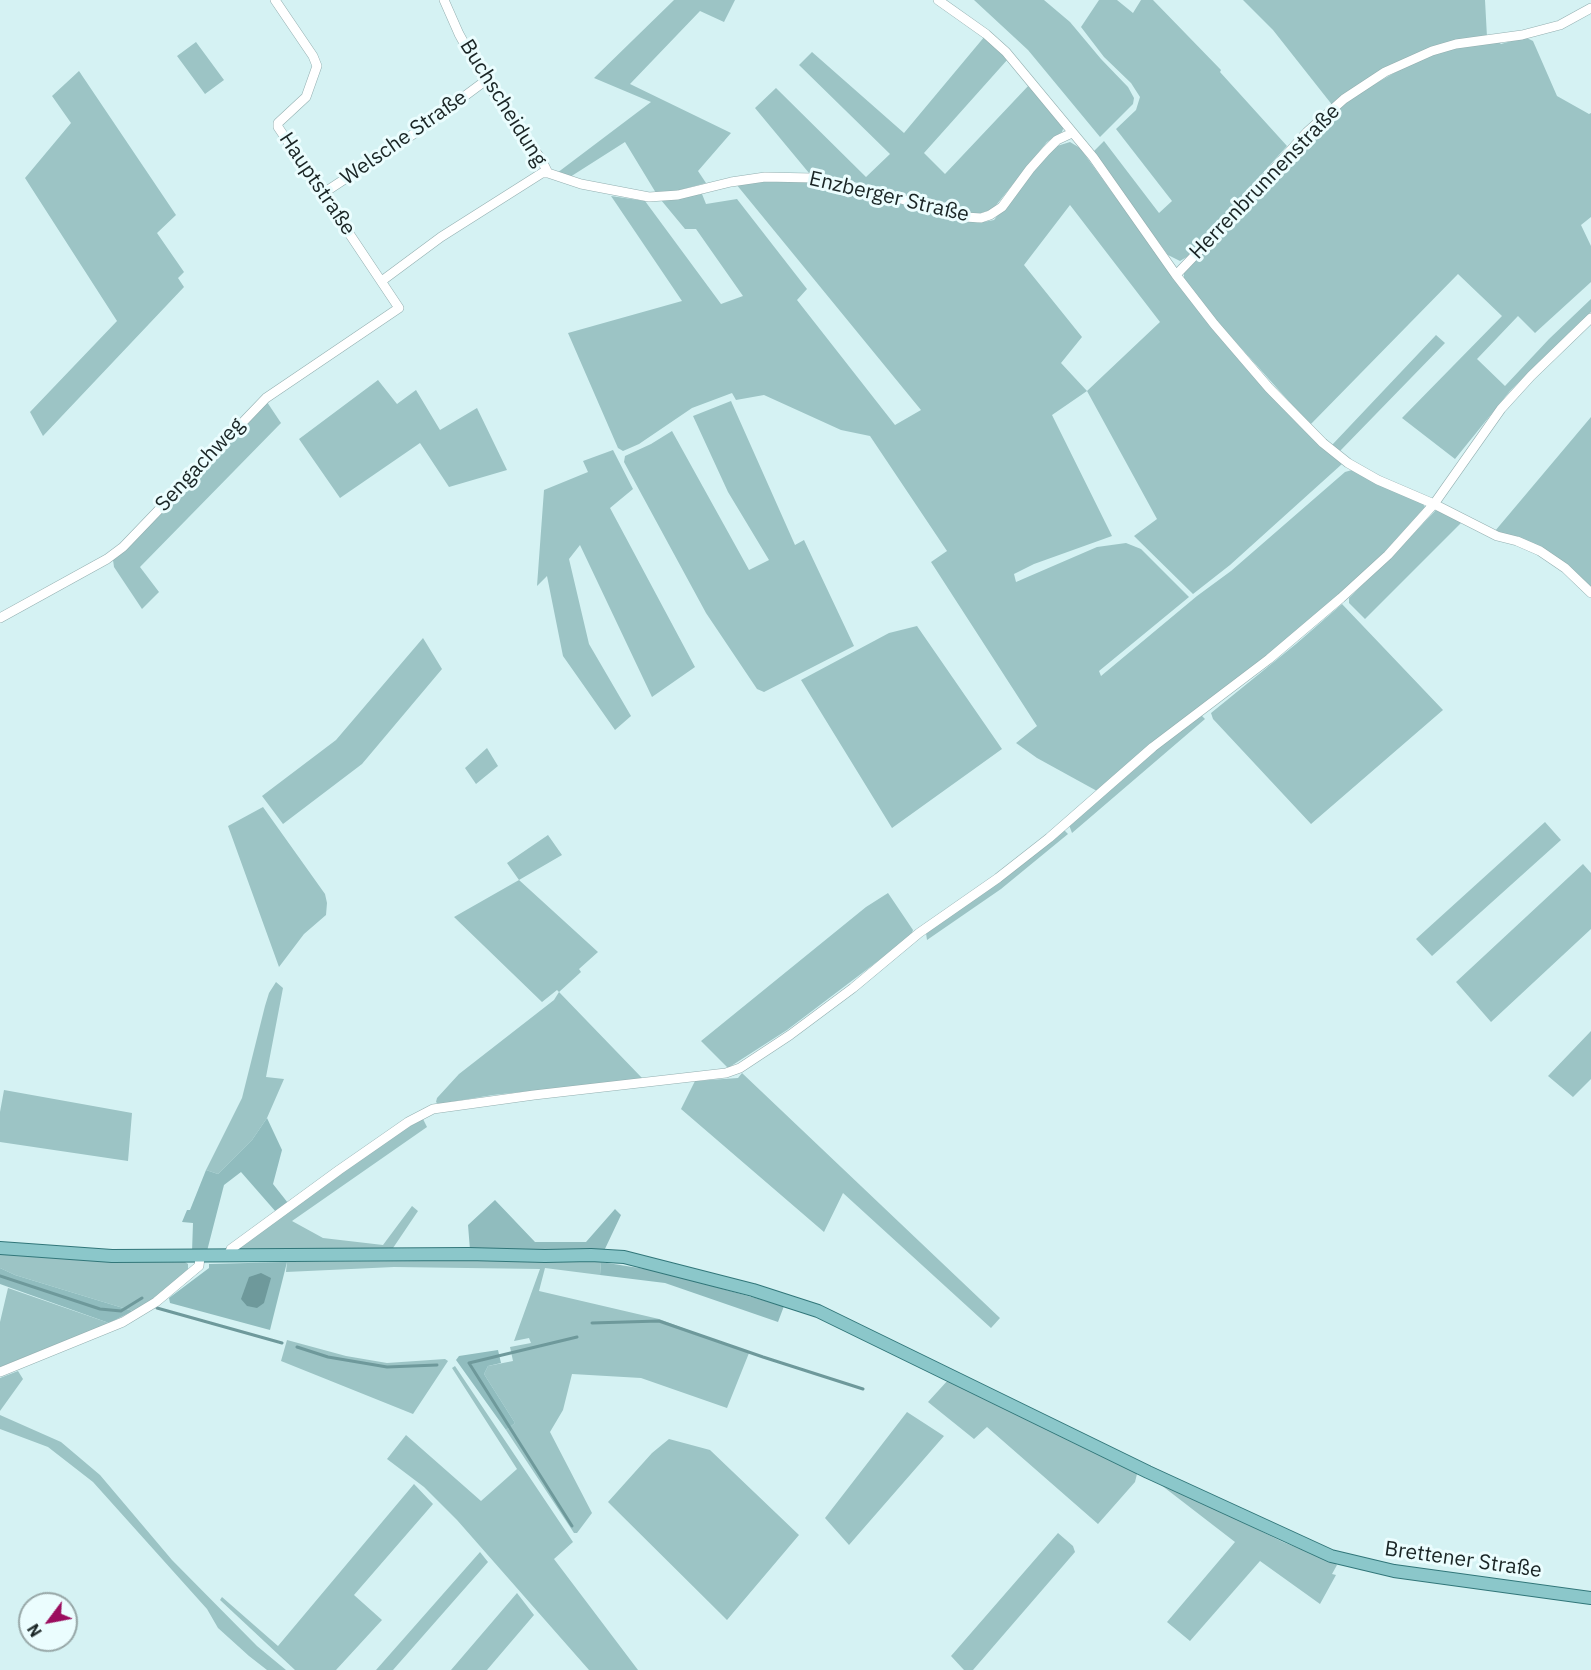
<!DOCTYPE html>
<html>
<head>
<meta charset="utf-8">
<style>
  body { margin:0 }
  #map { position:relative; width:1591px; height:1670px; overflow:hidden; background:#d5f2f3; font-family:"IBM Plex Sans",sans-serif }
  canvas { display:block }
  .north { position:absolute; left:18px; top:1592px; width:60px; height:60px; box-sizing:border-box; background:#ebfdfe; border:2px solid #97a7a7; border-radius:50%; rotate:238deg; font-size:16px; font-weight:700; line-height:24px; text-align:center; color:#1a2525 }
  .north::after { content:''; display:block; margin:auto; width:21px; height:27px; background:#9b0d5e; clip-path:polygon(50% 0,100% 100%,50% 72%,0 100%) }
</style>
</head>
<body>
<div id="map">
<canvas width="1591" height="1670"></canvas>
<div class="north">N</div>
</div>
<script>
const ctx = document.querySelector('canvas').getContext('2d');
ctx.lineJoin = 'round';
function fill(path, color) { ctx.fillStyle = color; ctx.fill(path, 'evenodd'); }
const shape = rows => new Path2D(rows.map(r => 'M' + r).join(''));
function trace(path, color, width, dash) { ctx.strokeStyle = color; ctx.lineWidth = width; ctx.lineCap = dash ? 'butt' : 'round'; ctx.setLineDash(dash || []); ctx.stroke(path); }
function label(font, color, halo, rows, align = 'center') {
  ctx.font = font + ' "IBM Plex Sans",sans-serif'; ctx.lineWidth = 6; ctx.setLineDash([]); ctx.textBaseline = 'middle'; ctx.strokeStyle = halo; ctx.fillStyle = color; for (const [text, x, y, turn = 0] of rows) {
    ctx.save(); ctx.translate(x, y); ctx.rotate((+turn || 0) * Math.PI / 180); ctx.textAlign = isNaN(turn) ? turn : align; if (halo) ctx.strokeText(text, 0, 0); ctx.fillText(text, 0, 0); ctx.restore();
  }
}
fill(shape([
  [674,0,735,0,724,22,700,11,630,84,731,133,698,171,706,183,676,191,656,193,625,142,570,177,557,173,651,102,594,78],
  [974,0,1044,0,1070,22,1101,59,1128,87,1134,98,1133,104,1100,137,1028,50],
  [1099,0,1117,0,1133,13,1141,0,1153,0,1221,70,1220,72,1287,146,1190,255,1180,261,1168,255,1095,155,1094,151,1104,141,1159,213,1172,201,1116,129,1136,110,1140,97,1131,83,1104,57,1081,27],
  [1243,0,1485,0,1487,37,1430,49,1333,106,1273,30],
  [985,36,1008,59,924,153,945,174,1030,84,1064,126,1062,132,1047,142,993,209,978,214,961,212,854,182,809,173,755,108,776,88,866,177,890,154,799,65,812,52,904,133],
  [1525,37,1533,41,1557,96,1589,114,1591,113,1591,217,1581,225,1591,246,1591,282,1535,333,1518,316,1477,359,1505,386,1549,339,1591,299,1591,312,1510,391,1455,459,1402,418,1502,316,1458,274,1310,425,1216,320,1184,280,1184,272,1311,133,1354,96,1408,65,1434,54,1456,48,1498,41,1501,44],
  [196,42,224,80,205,94,177,56],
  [79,71,176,215,157,233,184,272,178,278,184,287,43,436,30,412,117,321,25,178,71,123,52,96],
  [1070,142,1080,148,1187,296,1227,346,1279,404,1324,449,1342,464,1230,565,1193,594,1134,536,1157,519,1087,391,1052,415,1112,536,1034,564,1014,574,1016,582,1097,547,1126,543,1141,549,1189,597,1099,671,1101,676,1197,596,1231,571,1345,472,1352,470,1423,504,1425,507,1380,557,1339,596,1255,666,1097,791,1037,758,1016,743,1037,726,931,562,947,551,870,436,841,430,764,395,736,400,732,393,692,408,639,444,623,451,618,448,568,333,682,301,611,196,645,201,721,304,743,296,696,229,685,229,661,200,702,194,706,204,737,199,807,289,797,300,895,425,921,410,736,184,783,179,821,182,978,223,994,220,1043,159,1057,146],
  [1070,205,1160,322,1087,391,1061,363,1082,337,1024,265],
  [1436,335,1445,343,1340,451,1332,445],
  [378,380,397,404,416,390,440,430,477,408,507,470,449,487,420,443,340,498,299,439],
  [731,401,795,545,804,540,854,646,764,692,757,689,706,613,624,462,625,456,651,444,672,431,749,570,769,560,728,492,693,416],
  [267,402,281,423,140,567,159,592,142,609,114,567,113,560,256,411],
  [1591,417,1591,589,1563,563,1495,531],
  [613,450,633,489,610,508,695,667,652,697,580,545,569,559,589,644,631,716,615,730,563,656,547,576,537,586,544,490,588,472,583,461],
  [1436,510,1462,522,1365,619,1349,603,1349,598,1394,554],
  [1342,604,1443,710,1311,824,1213,719,1211,713,1296,644],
  [917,626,1002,749,892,828,801,680,889,633],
  [423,638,442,669,362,764,283,824,262,796,336,740],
  [1201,715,1205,719,1072,833,1069,825,1155,750],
  [487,748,498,766,476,784,465,768],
  [263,807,325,894,327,903,326,915,304,934,279,967,228,826],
  [1545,822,1561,840,1432,956,1416,939],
  [1064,830,1068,834,1001,889,927,940,926,933],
  [548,835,562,855,519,880,598,952,579,969,581,972,559,992,643,1079,493,1095,438,1104,436,1102,437,1098,459,1074,554,1000,559,992,557,990,542,1002,454,917,519,880,507,863],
  [1583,864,1591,873,1591,929,1491,1022,1456,982],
  [888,893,913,930,911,936,787,1030,728,1068,701,1041,866,907],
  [276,982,283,988,266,1077,284,1079,267,1118,252,1140,218,1174,206,1170,242,1098,265,1006,269,993],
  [1591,1031,1591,1079,1573,1097,1548,1076],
  [742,1073,1000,1318,991,1328,843,1193,824,1232,681,1109,695,1081,738,1078],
  [4,1090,132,1113,128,1161,0,1142,0,1112],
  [423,1119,427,1127,292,1221,323,1238,383,1245,412,1206,418,1211,391,1251,235,1252,235,1248,405,1129],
  [0,1252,89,1260,185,1262,188,1264,188,1271,159,1295,133,1311,15,1275,0,1268],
  [545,1260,601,1262,600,1275,545,1268,539,1291,659,1319,749,1353,727,1408,641,1378,572,1374,563,1410,550,1432,592,1513,577,1533,574,1533,506,1430,515,1423,484,1374,488,1366,513,1361,510,1347,531,1343,529,1338,514,1341,540,1269,394,1267,286,1272,287,1262],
  [8,1288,109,1323,0,1367,0,1322],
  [287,1340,346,1356,387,1363,445,1359,448,1361,413,1414,281,1361],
  [455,1366,573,1542,554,1559,638,1670,589,1670,457,1520,424,1487,387,1459,406,1435,481,1501,517,1469,452,1368],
  [18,1371,23,1379,0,1411,0,1378],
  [949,1379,1135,1470,1137,1474,1135,1482,1098,1524,987,1427,974,1439,928,1402],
  [907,1412,944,1436,849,1545,825,1518],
  [0,1415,61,1442,100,1475,172,1560,257,1646,286,1670,267,1670,249,1656,218,1628,207,1609,93,1482,48,1447,0,1429],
  [669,1439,710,1450,799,1535,727,1620,608,1502,652,1453],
  [1152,1478,1283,1542,1335,1563,1337,1565,1332,1574,1336,1575,1320,1604,1260,1561,1190,1641,1167,1622,1235,1542],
  [414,1484,433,1504,354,1595,382,1620,336,1670,295,1670,220,1600,222,1597,278,1646],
  [1058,1533,1073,1546,1075,1552,973,1670,964,1670,951,1656],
  [480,1552,488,1562,393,1670,376,1670],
  [517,1593,534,1615,487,1670,451,1670]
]), '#9cc4c5');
fill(shape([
  [267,1118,282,1150,273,1184,288,1203,276,1212,241,1172,224,1185,207,1251,192,1252,193,1223,182,1222,187,1210,190,1210,206,1170,218,1174,252,1140],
  [495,1200,535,1242,586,1242,615,1209,621,1215,604,1251,470,1250,468,1225],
  [287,1262,270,1330,170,1303,169,1298,209,1268,209,1264],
  [601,1262,658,1271,784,1306,778,1322,665,1283,600,1275],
  [0,1268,15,1275,133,1311,109,1323,0,1284],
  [498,1350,501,1363,488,1366,484,1374,515,1423,506,1430,456,1360,459,1356]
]), '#90bcbe');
fill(shape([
  [261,1273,271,1278,264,1303,257,1308,247,1306,241,1299,249,1277]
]), '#6e999b');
trace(shape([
  [0,1276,100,1309,121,1311,142,1298],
  [157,1308,282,1343],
  [592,1323,659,1321,763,1357,863,1389],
  [297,1347,328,1357,387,1367,437,1365],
  [572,1526,469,1363,577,1337]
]), '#6e999b', 3);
const minor = shape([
  [444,0,459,34,485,81,541,159,548,173],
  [938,0,986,34,1006,52,1093,157,1176,275,1214,324,1269,388,1323,443,1348,463,1378,480,1434,504,1497,536,1517,541,1540,551,1565,568,1591,593],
  [322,194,415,133,485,81],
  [1176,275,1221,228,1307,132,1344,99,1385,72,1432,51,1456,44,1522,35,1560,25,1591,8],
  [383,280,441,237,542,173,548,173,581,184,649,197,678,195,731,182,765,177,813,178,901,199,965,217,981,218,990,215,1002,207,1030,169,1046,151,1057,140,1072,133],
  [0,618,107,559,123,547,266,398,399,308,278,127,278,123,306,97,317,66,313,56,275,0],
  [228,1256,231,1249,339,1170,408,1122,433,1109,534,1095,726,1073,740,1068,790,1035,853,988,919,933,998,878,1049,838,1153,747,1269,659,1341,598,1388,555,1434,504,1501,409,1531,376,1591,318],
  [0,1372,123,1322,156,1302,199,1266,200,1257]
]);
const major = shape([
  [0,1248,112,1256,468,1254,545,1256,591,1255,624,1257,753,1290,818,1311,1148,1472,1331,1556,1394,1571,1591,1598]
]);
trace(minor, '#93afb0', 10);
trace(major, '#317679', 14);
trace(minor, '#fff', 9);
trace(major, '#8bc7ca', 12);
label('21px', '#1a2525', '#ebfdfe', [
  ["Buchscheidung",503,103,58],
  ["Welsche Straße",404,138,-35],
  ["Herrenbrunnenstraße",1265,182,-46],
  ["Hauptstraße",317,184,56],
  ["Enzberger Straße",889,197,13],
  ["Sengachweg",200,465,-47],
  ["Brettener Straße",1463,1560,8]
]);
</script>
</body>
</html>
